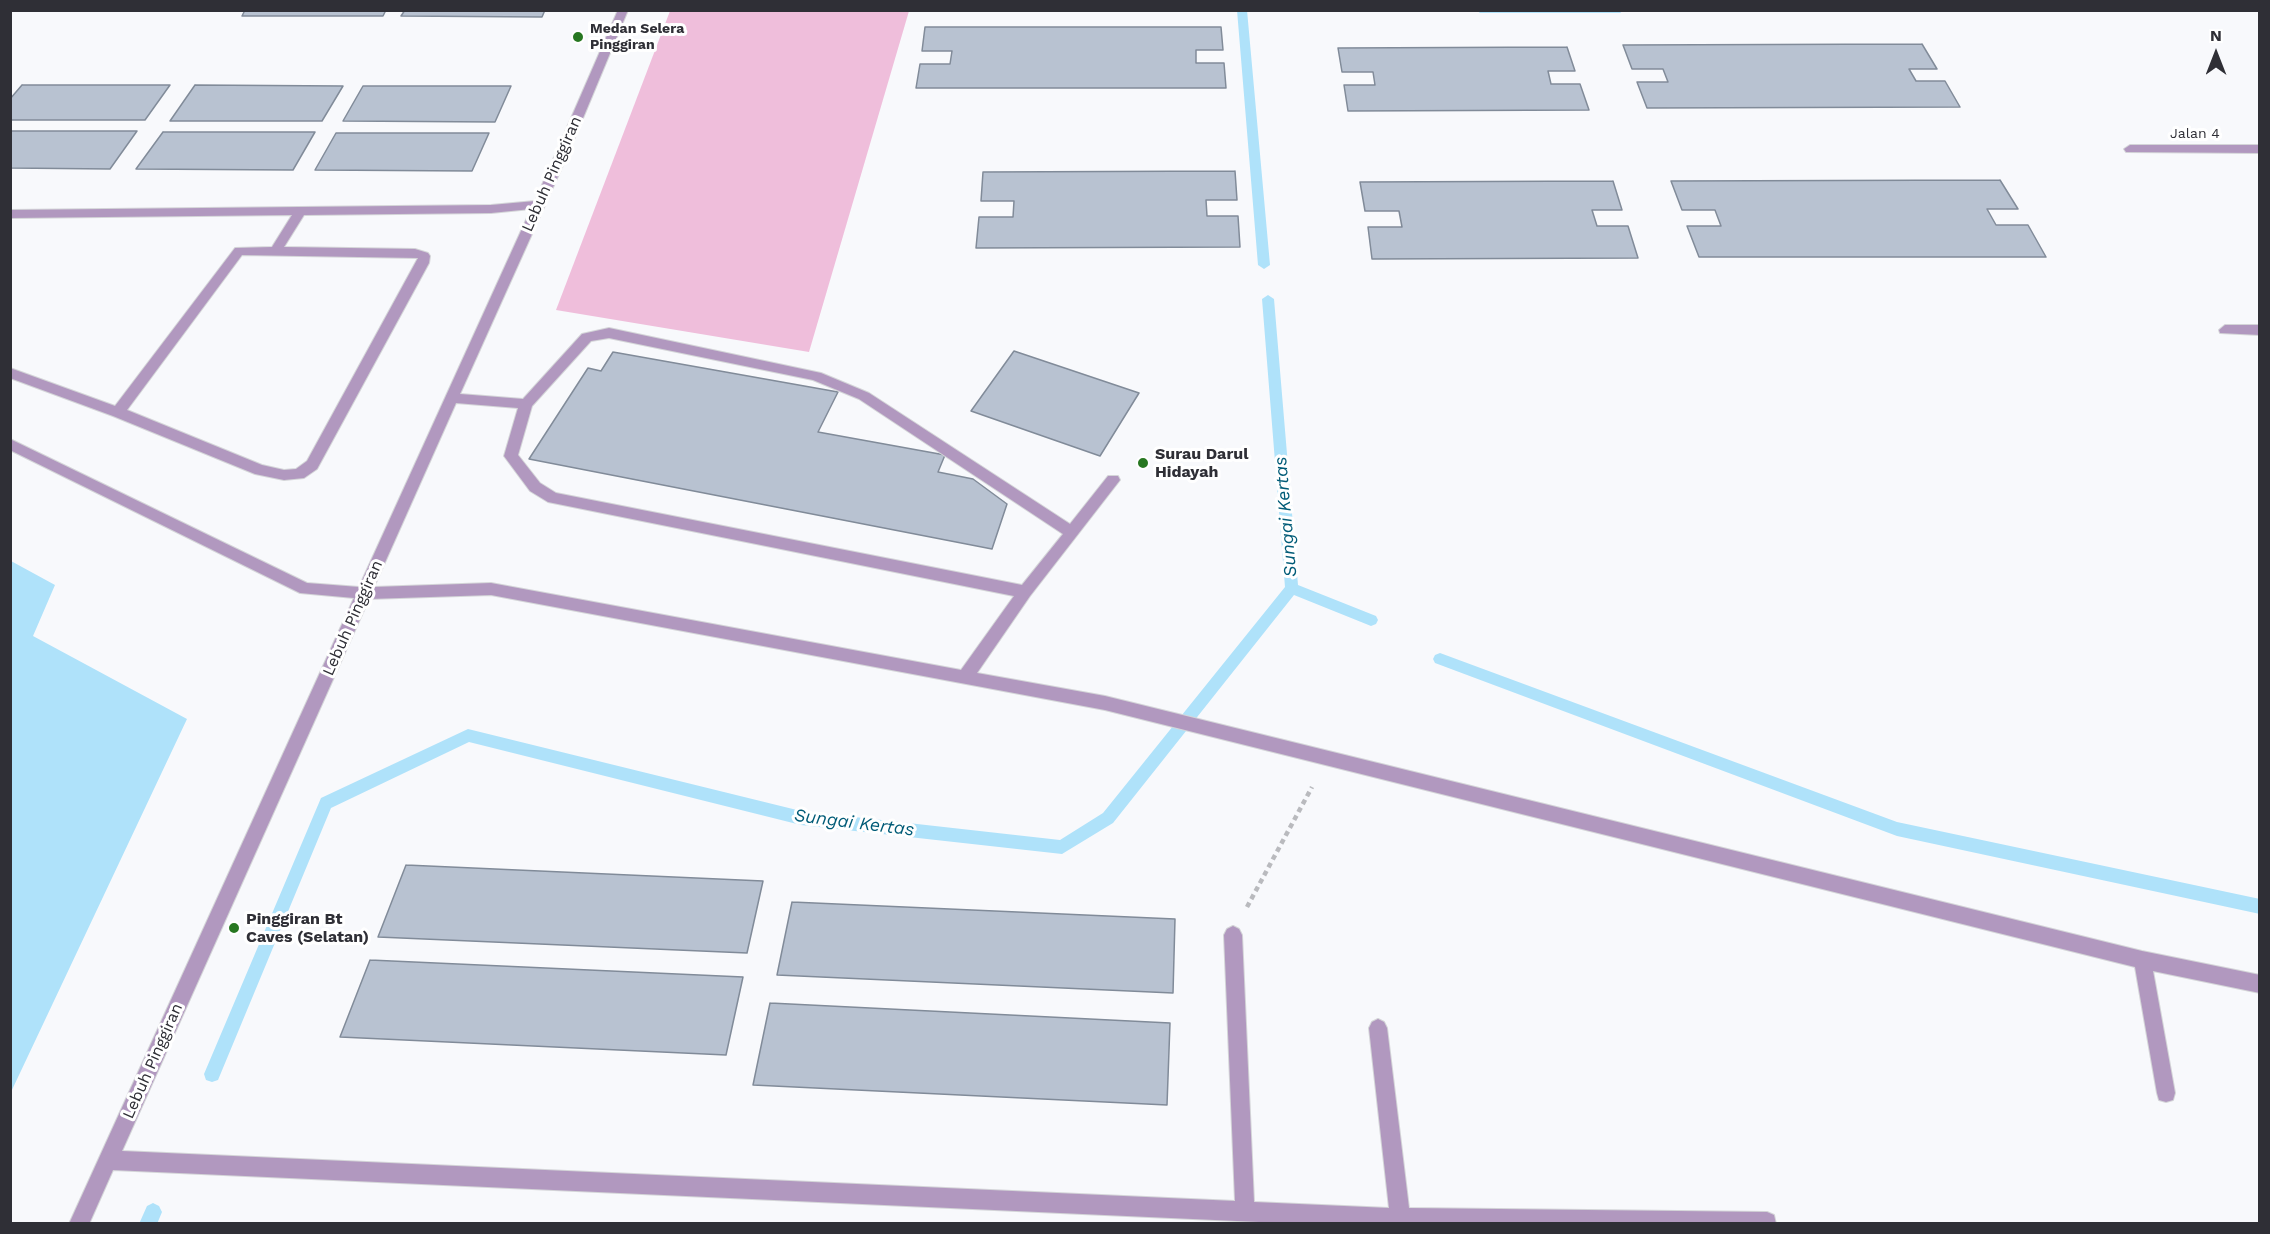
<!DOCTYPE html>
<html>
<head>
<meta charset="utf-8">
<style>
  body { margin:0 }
  #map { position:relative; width:2270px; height:1234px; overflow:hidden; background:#f8f9fc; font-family:"Work Sans",sans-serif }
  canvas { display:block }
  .frame { position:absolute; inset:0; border:12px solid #2f2f36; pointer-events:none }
  .north { position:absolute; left:2186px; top:24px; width:60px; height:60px; -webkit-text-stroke:4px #fff; paint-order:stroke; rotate:0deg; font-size:16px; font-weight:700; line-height:24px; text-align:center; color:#2f2f36 }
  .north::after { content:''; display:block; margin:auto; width:21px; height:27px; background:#2f2f36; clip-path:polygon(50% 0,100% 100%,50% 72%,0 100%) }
</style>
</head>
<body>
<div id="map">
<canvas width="2270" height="1234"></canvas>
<div class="frame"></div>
<div class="north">N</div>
</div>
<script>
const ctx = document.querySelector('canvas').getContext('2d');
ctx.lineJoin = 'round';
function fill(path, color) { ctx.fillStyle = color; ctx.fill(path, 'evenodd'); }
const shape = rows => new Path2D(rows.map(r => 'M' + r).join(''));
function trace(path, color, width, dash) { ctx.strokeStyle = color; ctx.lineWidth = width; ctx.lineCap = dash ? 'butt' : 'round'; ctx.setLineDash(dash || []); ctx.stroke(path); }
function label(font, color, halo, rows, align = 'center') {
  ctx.font = font + ' "Work Sans",sans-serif'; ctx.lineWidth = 6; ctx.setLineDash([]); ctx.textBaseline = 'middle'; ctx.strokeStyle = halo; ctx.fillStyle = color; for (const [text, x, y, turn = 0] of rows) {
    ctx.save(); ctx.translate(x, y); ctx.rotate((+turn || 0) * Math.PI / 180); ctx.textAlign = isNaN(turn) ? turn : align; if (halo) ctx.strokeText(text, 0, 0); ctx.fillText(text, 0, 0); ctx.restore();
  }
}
fill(shape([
  [670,11,909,11,809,352,556,310]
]), '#efbedb');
fill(shape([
  [11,561,55,585,33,636,187,719,11,1092]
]), '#afe2fa');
fill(shape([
  [1237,10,1247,10,1270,265,1264,269,1258,265,1237,10],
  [1476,10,1624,10,1620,13,1480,13,1476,10],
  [1268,295,1274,299,1298,585,1376,616,1378,620,1376,624,1371,626,1294,595,1113,823,1062,854,801,825,469,742,331,808,218,1080,212,1082,206,1080,204,1074,321,798,468,729,801,811,1060,840,1103,813,1285,587,1262,299,1268,295],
  [1440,653,1897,822,2260,899,2260,914,1897,836,1435,663,1433,659,1435,655,1440,653],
  [153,1203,159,1206,162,1212,157,1224,139,1224,147,1206,153,1203]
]), '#afe2fa');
const building = shape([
  [245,10,386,10,383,16,242,16,245,10],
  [405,10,545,10,542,17,401,16,405,10],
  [925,27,1221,27,1223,50,1196,50,1196,63,1224,63,1226,88,916,88,920,64,950,64,952,51,922,51,925,27],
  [1922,44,1937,69,1909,69,1916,81,1945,81,1960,107,1647,108,1637,82,1668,82,1663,69,1632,69,1623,45,1922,44],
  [1567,47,1575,71,1548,71,1551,84,1580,84,1589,110,1348,111,1344,85,1375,85,1373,72,1342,72,1338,48,1567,47],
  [22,85,170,85,145,120,10,120,10,99,22,85],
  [195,85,343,86,322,121,170,121,195,85],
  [363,86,511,86,495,122,343,121,363,86],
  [10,131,137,131,110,169,10,168,10,131],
  [163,132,315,132,293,170,136,169,163,132],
  [336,133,489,133,472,171,315,170,336,133],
  [1235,171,1237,200,1206,200,1207,216,1238,216,1240,247,976,248,979,217,1013,217,1014,201,981,201,983,172,1235,171],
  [2000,180,2018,209,1987,209,1996,225,2028,225,2046,257,1699,257,1687,226,1721,226,1715,210,1682,210,1671,181,2000,180],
  [1613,181,1622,210,1592,210,1597,226,1628,226,1638,258,1372,259,1368,227,1402,227,1399,211,1365,211,1360,182,1613,181],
  [1014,351,1139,393,1100,456,971,411,1014,351],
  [613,352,838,392,818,432,945,455,938,472,973,479,1007,504,992,549,529,459,588,368,601,371,613,352],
  [406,865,763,881,747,953,378,937,406,865],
  [792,902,1175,919,1173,993,777,975,792,902],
  [370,960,743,977,726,1055,340,1037,370,960],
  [770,1003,1170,1023,1167,1105,753,1085,770,1003]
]);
fill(building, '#b8c2d1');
trace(building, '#818b99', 1.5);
const minor = shape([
  [618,10,628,10,568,154,460,394,523,399,582,334,609,328,821,373,869,393,1070,524,1108,476,1118,476,1120,480,1030,596,977,673,1105,696,2142,951,2260,975,2260,993,2153,971,2175,1093,2173,1100,2166,1102,2159,1100,2157,1093,2135,967,1105,710,491,595,369,599,122,1151,1235,1201,1224,935,1227,929,1233,926,1239,929,1242,935,1254,1202,1389,1208,1369,1028,1372,1022,1378,1019,1384,1022,1387,1028,1409,1208,1767,1212,1774,1215,1776,1224,1303,1224,113,1170,89,1224,69,1224,354,598,300,593,10,450,10,439,307,583,359,587,531,209,491,213,304,215,284,247,415,249,428,253,430,256,429,263,317,469,304,478,284,480,255,474,113,416,10,378,10,368,115,406,235,248,272,247,292,215,10,218,10,210,491,205,535,201,618,10],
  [242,255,418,258,307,461,296,469,284,470,262,465,127,410,242,255],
  [609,338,813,380,859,399,1063,534,1022,585,556,493,540,483,518,455,532,406,591,341,609,338],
  [456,403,518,408,504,456,530,491,548,502,1014,596,961,670,491,583,374,587,456,403],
  [2130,145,2260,145,2260,153,2126,152,2124,149,2130,145],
  [2225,325,2260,325,2260,335,2220,333,2219,330,2225,325]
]);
trace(minor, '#d4d5d8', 2);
trace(shape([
  [1247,907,1312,787]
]), '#b9babe', 4.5, [5, 4]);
fill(minor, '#b198bf');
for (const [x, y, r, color] of [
  [578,37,6,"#277721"],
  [1143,463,6,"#277721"],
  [234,928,6,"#277721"]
]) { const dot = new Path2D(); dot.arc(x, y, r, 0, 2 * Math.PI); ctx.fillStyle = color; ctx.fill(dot); trace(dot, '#fff', 2); }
label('bold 14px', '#2f2f36', '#fff', [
  ["Medan Selera",590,29],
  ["Pinggiran",590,45]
], 'left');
label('14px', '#2f2f36', '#fff', [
  ["Jalan 4",2195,134]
]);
label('16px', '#2f2f36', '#fff', [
  ["Lebuh Pinggiran",552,174,-66],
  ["Lebuh Pinggiran",353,618,-66],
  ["Lebuh Pinggiran",153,1061,-66]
]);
label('bold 16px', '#2f2f36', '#fff', [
  ["Surau Darul",1155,454],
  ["Hidayah",1155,472],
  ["Pinggiran Bt",246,919],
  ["Caves (Selatan)",246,937]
], 'left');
label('italic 18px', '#005b77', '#fff', [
  ["Sungai Kertas",1286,517,-95],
  ["Sungai Kertas",854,823,7]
]);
</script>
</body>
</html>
